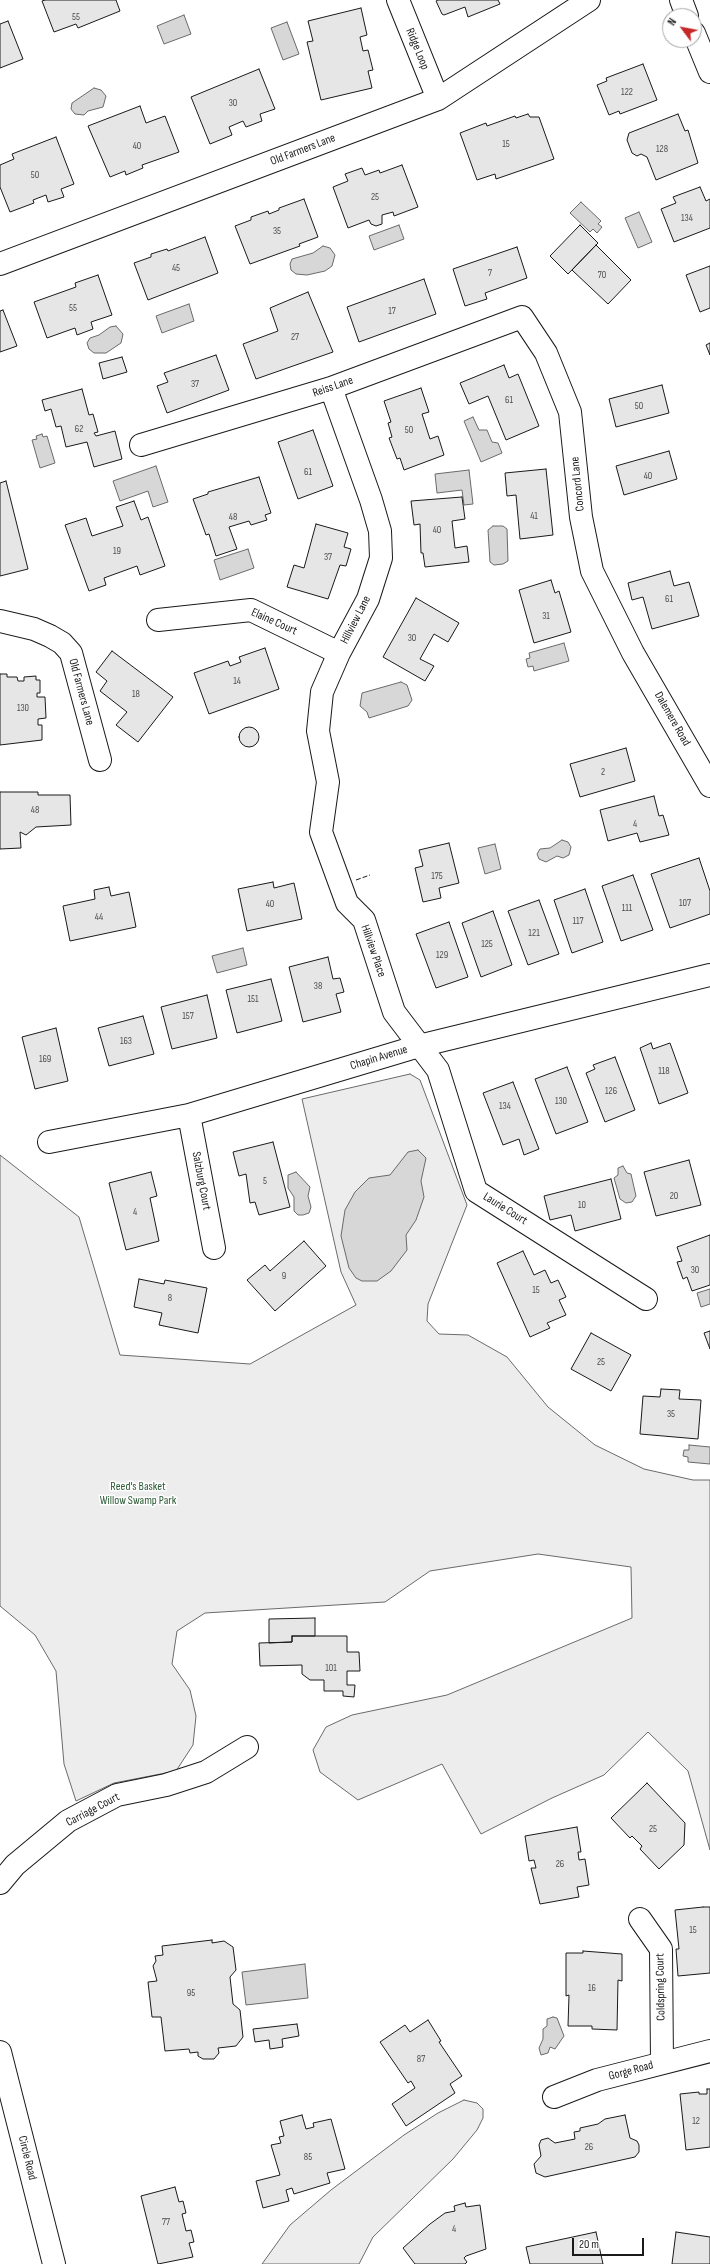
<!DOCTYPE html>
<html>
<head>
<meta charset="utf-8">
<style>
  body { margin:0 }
  #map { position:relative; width:710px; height:2264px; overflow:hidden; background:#fff; font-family:"Sofia Sans Condensed",sans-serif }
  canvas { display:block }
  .north { position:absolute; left:662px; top:8px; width:40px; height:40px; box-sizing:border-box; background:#fff; border:1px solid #a3a3a3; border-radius:50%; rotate:302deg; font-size:11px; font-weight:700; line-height:16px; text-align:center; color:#1a1a1a }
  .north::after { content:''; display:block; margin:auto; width:14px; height:18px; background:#c62828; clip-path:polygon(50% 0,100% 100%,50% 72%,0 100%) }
  .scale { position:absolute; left:572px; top:2238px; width:72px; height:18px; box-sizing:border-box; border:2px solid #1a1a1a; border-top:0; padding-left:5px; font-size:12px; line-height:14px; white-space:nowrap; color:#1a1a1a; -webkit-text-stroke:3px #fff; paint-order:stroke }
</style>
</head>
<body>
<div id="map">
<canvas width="710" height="2264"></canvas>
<div class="north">N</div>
<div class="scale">20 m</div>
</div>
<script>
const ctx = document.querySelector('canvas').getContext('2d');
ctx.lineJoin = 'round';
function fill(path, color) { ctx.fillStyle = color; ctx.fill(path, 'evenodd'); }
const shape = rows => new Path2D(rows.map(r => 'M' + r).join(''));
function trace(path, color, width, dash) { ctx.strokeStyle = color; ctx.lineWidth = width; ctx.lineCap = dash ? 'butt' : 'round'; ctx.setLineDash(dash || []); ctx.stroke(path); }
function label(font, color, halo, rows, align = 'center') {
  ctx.font = font + ' "Sofia Sans Condensed",sans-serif'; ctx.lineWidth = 3; ctx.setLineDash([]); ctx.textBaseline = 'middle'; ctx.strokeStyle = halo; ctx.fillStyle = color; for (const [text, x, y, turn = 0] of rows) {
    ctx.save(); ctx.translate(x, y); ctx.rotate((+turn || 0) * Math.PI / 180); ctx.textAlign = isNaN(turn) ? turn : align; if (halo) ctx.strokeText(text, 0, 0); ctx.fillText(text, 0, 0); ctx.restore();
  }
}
const built = shape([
  [410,1074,420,1080,467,1205,428,1304,427,1321,439,1334,468,1335,507,1357,548,1407,595,1445,644,1469,693,1480,710,1480,710,1850,688,1771,648,1732,604,1775,552,1798,481,1834,442,1764,358,1800,320,1772,313,1750,326,1727,352,1715,447,1695,632,1618,631,1567,538,1554,430,1571,385,1602,205,1613,177,1631,172,1664,190,1690,196,1716,193,1745,176,1771,114,1783,76,1801,64,1764,56,1671,35,1635,0,1606,0,1155,79,1217,120,1355,250,1364,356,1305,341,1272,302,1099,410,1074],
  [464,2100,477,2103,483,2109,483,2118,477,2130,453,2159,373,2237,359,2264,262,2264,290,2225,331,2190,404,2135,438,2113,464,2100]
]);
fill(built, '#ededed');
trace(built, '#6a6a6a', 1);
const water = shape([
  [184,15,191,34,164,44,157,26,184,15],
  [287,22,299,54,283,60,271,28,287,22],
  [94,88,101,90,106,96,103,107,88,111,84,115,75,114,71,109,72,103,94,88],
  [581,202,601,221,598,224,602,227,597,233,593,229,590,232,570,213,581,202],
  [639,212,652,242,638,248,625,218,639,212],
  [399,225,404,239,374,250,369,236,399,225],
  [323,246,330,248,335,255,332,266,325,271,307,275,296,274,291,270,290,264,292,259,313,253,323,246],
  [189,304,194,321,162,333,156,316,189,304],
  [116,326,123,334,121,343,106,353,94,353,89,349,87,343,90,338,99,335,110,327,116,326],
  [473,417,479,430,487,430,492,442,498,443,502,453,481,462,464,421,473,417],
  [42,434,43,437,47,436,55,463,40,468,32,440,37,439,36,436,42,434],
  [156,466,168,502,153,507,148,491,120,501,113,481,156,466],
  [469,470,473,504,464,505,462,490,437,493,435,474,469,470],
  [493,526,503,526,507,529,508,561,503,564,494,565,490,562,488,530,493,526],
  [248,549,254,568,220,580,214,560,248,549],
  [564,643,569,661,534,671,533,666,528,667,526,659,530,658,529,653,564,643],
  [401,682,407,685,412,700,408,706,369,718,367,712,360,706,362,693,401,682],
  [562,840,568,842,571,847,569,855,563,858,557,856,546,862,539,859,537,854,540,849,550,848,562,840],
  [495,844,501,869,485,874,478,848,495,844],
  [243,948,247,965,217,973,212,956,243,948],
  [418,1150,426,1158,421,1181,424,1197,416,1220,406,1235,407,1250,391,1271,377,1281,362,1281,356,1278,349,1268,341,1236,345,1210,355,1192,369,1178,390,1175,408,1152,418,1150],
  [623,1166,627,1173,631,1174,636,1196,632,1202,626,1203,620,1199,614,1178,618,1175,618,1168,623,1166],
  [296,1172,310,1187,308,1196,311,1207,309,1213,303,1215,298,1215,294,1211,294,1197,288,1188,288,1175,296,1172],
  [710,1289,710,1304,701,1307,697,1293,710,1289],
  [689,1445,710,1447,710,1464,688,1462,688,1457,683,1456,684,1450,689,1450,689,1445],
  [305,1964,308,1998,246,2005,242,1972,305,1964],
  [553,2017,557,2018,564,2036,555,2049,550,2047,548,2053,541,2055,539,2048,543,2039,543,2029,547,2026,547,2019,553,2017]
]);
fill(water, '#d7d7d7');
trace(water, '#6a6a6a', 1);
const building = shape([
  [45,0,116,0,120,11,78,28,76,24,54,32,42,1,45,0],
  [438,0,498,0,500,4,468,17,465,7,444,15,442,14,436,1,438,0],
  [361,8,367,35,360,37,363,51,368,50,373,70,368,71,372,88,321,100,307,42,313,41,308,21,361,8],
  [8,21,23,59,0,68,0,24,8,21],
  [643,64,657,100,620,114,619,111,609,115,597,85,607,81,606,78,643,64],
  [259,69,275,109,260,114,262,121,246,127,243,121,229,127,232,135,210,144,191,97,259,69],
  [140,106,146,123,165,116,179,152,142,165,143,168,126,175,125,171,110,177,88,126,140,106],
  [528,114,530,117,539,117,554,159,496,179,495,174,477,180,460,133,486,123,487,126,515,116,516,118,528,114],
  [678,114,685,131,688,130,698,163,656,180,647,157,641,154,637,156,632,153,627,140,629,133,678,114],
  [56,137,74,184,61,189,64,197,48,202,46,195,33,200,34,203,10,212,0,187,0,165,14,159,12,154,56,137],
  [402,165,418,207,394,216,393,212,382,215,382,224,376,226,371,224,369,220,348,228,333,187,348,181,345,174,362,168,365,175,379,170,380,173,402,165],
  [700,187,706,201,710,199,710,228,674,242,661,209,676,203,673,197,700,187],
  [304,199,318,237,299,244,300,246,250,264,235,226,251,220,251,217,268,211,269,214,279,210,279,208,304,199],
  [580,225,598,243,568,274,550,256,580,225],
  [205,237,218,273,148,300,134,263,151,257,151,254,167,249,168,251,205,237],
  [596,245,631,280,608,304,572,270,596,245],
  [517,247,527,278,485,293,487,299,465,306,453,269,517,247],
  [710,266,710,308,700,312,686,275,710,266],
  [98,275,112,315,91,322,93,329,77,335,75,328,47,338,34,302,76,287,75,283,98,275],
  [424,279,436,314,359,342,347,307,424,279],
  [308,292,333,352,256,379,243,344,278,331,270,308,308,292],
  [3,310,17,346,0,352,0,311,3,310],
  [710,343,710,355,706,345,710,343],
  [216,355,229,390,167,413,157,386,168,382,164,373,216,355],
  [122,357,127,372,103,379,99,363,122,357],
  [504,365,509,378,518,374,539,426,506,440,488,396,469,404,460,383,504,365],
  [662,385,669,413,616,427,609,399,662,385],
  [421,388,429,412,422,414,430,439,438,436,444,455,404,470,400,458,397,459,389,438,392,437,388,423,391,422,384,401,421,388],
  [82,389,89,415,93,414,98,432,94,433,96,436,115,431,122,459,94,467,87,442,66,447,61,426,56,427,51,409,45,411,42,400,82,389],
  [313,430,333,486,298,499,278,442,313,430],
  [669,451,677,479,624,495,616,466,669,451],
  [546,469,553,535,520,539,516,495,507,496,505,473,546,469],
  [259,477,271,513,265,515,267,520,251,525,249,521,229,527,237,549,216,556,209,534,206,535,193,499,208,494,208,492,259,477],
  [6,481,28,569,0,576,0,483,6,481],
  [462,497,465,519,452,521,455,548,467,546,469,562,425,567,423,553,421,553,420,524,414,525,411,501,462,497],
  [134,501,141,520,148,517,165,566,140,575,137,566,104,578,106,585,89,591,65,525,86,518,92,536,123,526,116,507,134,501],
  [316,524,348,533,344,547,351,549,346,566,340,565,328,599,287,587,294,565,304,568,316,524],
  [670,571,674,586,689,582,699,616,652,629,643,597,632,600,628,583,670,571],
  [551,580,555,593,559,591,571,632,534,643,519,590,551,580],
  [416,598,459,623,448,642,434,634,420,659,434,666,425,681,383,657,416,598],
  [265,648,279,689,209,714,194,673,228,661,230,666,241,662,239,657,265,648],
  [112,651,173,697,138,742,116,725,127,712,100,691,107,681,96,672,112,651],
  [0,674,7,674,7,677,17,677,18,681,24,681,24,677,36,676,36,680,40,680,40,693,37,693,37,697,45,697,46,718,38,719,38,725,42,725,42,740,0,745,0,674],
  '239 737a10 10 0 1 1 20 0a10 10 0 1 1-20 0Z',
  [626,748,635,781,580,797,570,764,626,748],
  [0,792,38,792,38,795,70,795,71,825,36,827,26,835,20,832,21,848,0,849,0,792],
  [654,796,659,816,663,815,669,835,640,842,637,833,608,841,600,810,654,796],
  [449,843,459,883,439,888,441,898,423,902,415,868,423,866,419,850,449,843],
  [699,858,710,891,710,914,670,928,651,874,699,858],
  [633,875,653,930,621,941,602,886,633,875],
  [273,882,274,888,294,883,302,919,247,931,238,889,273,882],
  [109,887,111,896,129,892,136,927,70,941,63,906,95,899,94,890,109,887],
  [585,889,603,942,572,953,554,900,585,889],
  [539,900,559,954,528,965,508,911,539,900],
  [493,911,512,965,481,977,462,923,493,911],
  [449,922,468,977,436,988,416,934,449,922],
  [328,957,333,979,340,978,344,992,336,994,341,1012,303,1022,289,967,328,957],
  [271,979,282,1021,237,1033,226,990,271,979],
  [207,995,217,1038,172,1049,161,1007,207,995],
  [143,1016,154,1054,109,1066,98,1028,143,1016],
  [56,1028,68,1081,35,1089,22,1037,56,1028],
  [651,1043,653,1049,670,1043,688,1093,659,1104,640,1048,651,1043],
  [615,1057,635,1110,605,1122,586,1073,595,1069,593,1065,615,1057],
  [567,1067,588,1122,556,1134,535,1079,567,1067],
  [513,1082,539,1149,524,1155,519,1139,503,1145,483,1093,513,1082],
  [273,1142,290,1207,259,1215,255,1202,250,1203,246,1174,239,1176,233,1152,273,1142],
  [689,1160,701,1205,656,1216,644,1172,689,1160],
  [151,1172,157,1196,150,1198,159,1241,126,1250,109,1183,151,1172],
  [611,1179,621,1219,575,1231,571,1215,550,1220,544,1196,611,1179],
  [710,1235,710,1285,692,1291,687,1277,683,1279,677,1262,682,1261,677,1247,710,1235],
  [304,1241,326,1266,275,1311,247,1280,265,1265,270,1271,304,1241],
  [523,1251,534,1275,545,1270,551,1283,558,1280,566,1297,559,1300,566,1315,547,1323,550,1328,530,1337,497,1263,523,1251],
  [139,1279,164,1284,165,1280,207,1288,198,1333,159,1325,162,1313,134,1307,139,1279],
  [710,1331,710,1349,704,1333,710,1331],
  [591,1333,631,1355,611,1391,571,1369,591,1333],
  [661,1389,680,1390,679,1399,701,1400,698,1439,640,1434,643,1396,660,1397,661,1389],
  [315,1618,315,1636,292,1636,292,1642,269,1643,269,1619,315,1618],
  [292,1636,347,1636,347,1652,359,1652,360,1671,347,1671,347,1685,355,1685,354,1697,343,1696,343,1691,324,1691,324,1680,310,1680,302,1674,302,1665,260,1666,259,1643,292,1642,292,1636],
  [647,1783,685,1823,684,1845,659,1869,640,1849,642,1846,632,1836,630,1838,611,1818,647,1783],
  [577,1827,581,1852,578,1852,579,1860,585,1859,589,1885,577,1887,579,1897,540,1904,531,1868,536,1868,534,1860,529,1861,525,1836,577,1827],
  [703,1907,710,1907,710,1973,678,1976,676,1949,679,1949,675,1910,703,1907],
  [212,1940,212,1943,224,1941,233,1947,236,1970,230,1977,233,2004,240,2010,243,2037,236,2046,218,2048,219,2053,214,2059,203,2059,198,2056,198,2052,190,2053,189,2049,165,2051,161,2017,152,2017,148,1982,157,1981,153,1966,156,1961,155,1956,163,1955,162,1946,212,1940],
  [583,1951,622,1954,622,1981,618,1980,617,2030,592,2029,592,2026,568,2026,569,1995,566,1996,566,1953,583,1953,583,1951],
  [428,2020,441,2041,439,2042,462,2076,450,2084,455,2093,406,2126,392,2104,415,2088,411,2081,408,2083,380,2042,405,2025,410,2032,428,2020],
  [297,2024,299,2036,282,2039,283,2047,270,2049,269,2040,255,2042,253,2029,297,2024],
  [707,2089,710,2089,710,2147,686,2150,680,2094,699,2092,699,2094,707,2094,707,2089],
  [302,2115,306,2129,314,2127,313,2123,331,2119,345,2169,327,2173,330,2183,294,2194,292,2188,286,2190,289,2201,263,2208,256,2181,280,2175,271,2145,281,2143,279,2137,284,2136,280,2121,302,2115],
  [625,2115,630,2138,637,2141,639,2145,639,2152,635,2157,545,2177,536,2173,534,2164,541,2156,539,2145,541,2140,548,2138,555,2143,575,2139,574,2132,580,2131,580,2128,598,2124,605,2119,625,2115],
  [175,2187,179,2202,183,2201,186,2213,182,2214,186,2231,191,2230,194,2242,189,2243,193,2257,158,2264,141,2196,175,2187],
  [465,2203,466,2207,480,2205,486,2249,466,2256,464,2258,467,2262,465,2264,415,2264,403,2248,430,2224,445,2213,455,2211,454,2206,465,2203],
  [596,2232,603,2264,530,2264,526,2247,596,2232],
  [676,2232,710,2237,710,2264,672,2264,676,2232]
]);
fill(building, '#e6e6e6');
trace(building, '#1a1a1a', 1);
const street = shape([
  [398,0,438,99],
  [681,0,687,16],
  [694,33,710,72],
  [0,264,438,99,589,0],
  [331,388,371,500,380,531,381,558,368,599,339,653,322,692,318,731,328,782,321,832,347,903,364,920,394,1012,438,1070,476,1191,646,1299],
  [141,445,331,388,522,317,546,353,570,412,581,517,592,571,633,653,710,786],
  [158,620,251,610,339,653],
  [0,621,34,629,50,636,62,643,71,653,100,760],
  [189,1115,214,1248],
  [49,1142,189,1115,419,1046,710,975],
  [0,1883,15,1865,68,1821,117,1795,166,1785,206,1772,247,1747],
  [640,1919,661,1949,662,2062],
  [0,2052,54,2264],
  [554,2097,597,2080,710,2051]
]);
trace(street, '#1a1a1a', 24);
trace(street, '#fff', 22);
trace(shape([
  [356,880,370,875]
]), '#1a1a1a', 1, [5, 2]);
label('10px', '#4d4d4d', null, [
  ["55",76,17],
  ["122",627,92],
  ["30",233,103],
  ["15",506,144],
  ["40",137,146],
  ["128",662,149],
  ["50",35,175],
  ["25",375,197],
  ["134",687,218],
  ["35",277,231],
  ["45",176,268],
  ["7",490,273],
  ["70",602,275],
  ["55",73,308],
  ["17",392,311],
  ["27",295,337],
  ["37",195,384],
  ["61",509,400],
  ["50",639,406],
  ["62",79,429],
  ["50",409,430],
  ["61",308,472],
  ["40",648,476],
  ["41",534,516],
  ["48",233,517],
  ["40",437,530],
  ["19",117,551],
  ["37",328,557],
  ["61",669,599],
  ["31",546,616],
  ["30",412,638],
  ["14",237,681],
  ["18",136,694],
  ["130",23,708],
  ["2",603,772],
  ["48",35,810],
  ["4",635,824],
  ["175",437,876],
  ["107",685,903],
  ["40",270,904],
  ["111",627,908],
  ["44",99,917],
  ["117",578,921],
  ["121",534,933],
  ["125",487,944],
  ["129",442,955],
  ["38",318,986],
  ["151",253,999],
  ["157",188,1016],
  ["163",126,1041],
  ["169",45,1059],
  ["118",664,1071],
  ["126",611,1091],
  ["130",561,1101],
  ["134",505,1106],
  ["5",265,1181],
  ["20",674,1196],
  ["10",582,1205],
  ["4",135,1212],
  ["30",695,1270],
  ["9",284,1276],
  ["15",536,1290],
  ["8",170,1298],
  ["25",601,1362],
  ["35",671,1414],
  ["101",331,1668],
  ["25",653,1829],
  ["26",560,1864],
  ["15",693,1930],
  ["16",592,1988],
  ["95",191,1993],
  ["87",421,2059],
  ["12",696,2121],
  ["26",589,2147],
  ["85",308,2157],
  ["77",166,2222],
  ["4",454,2229]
]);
label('12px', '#1a1a1a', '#fff', [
  ["Ridge Loop",417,49,68],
  ["Old Farmers Lane",303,150,-21],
  ["Reiss Lane",333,387,-19],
  ["Concord Lane",578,484,-96],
  ["Hillview Lane",356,620,-63],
  ["Elaine Court",274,622,24],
  ["Old Farmers Lane",81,692,75],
  ["Dalemere Road",672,719,60],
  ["Hillview Place",373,951,71],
  ["Chapin Avenue",379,1058,-17],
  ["Salzburg Court",201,1181,79],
  ["Laurie Court",505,1209,32],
  ["Carriage Court",93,1810,-28],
  ["Coldspring Court",661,1987,-91],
  ["Gorge Road",631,2071,-15],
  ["Circle Road",27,2158,76]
]);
label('12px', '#2b5a34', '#fff', [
  ["Reed's Basket",138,1487],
  ["Willow Swamp Park",138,1501]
]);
</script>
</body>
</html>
